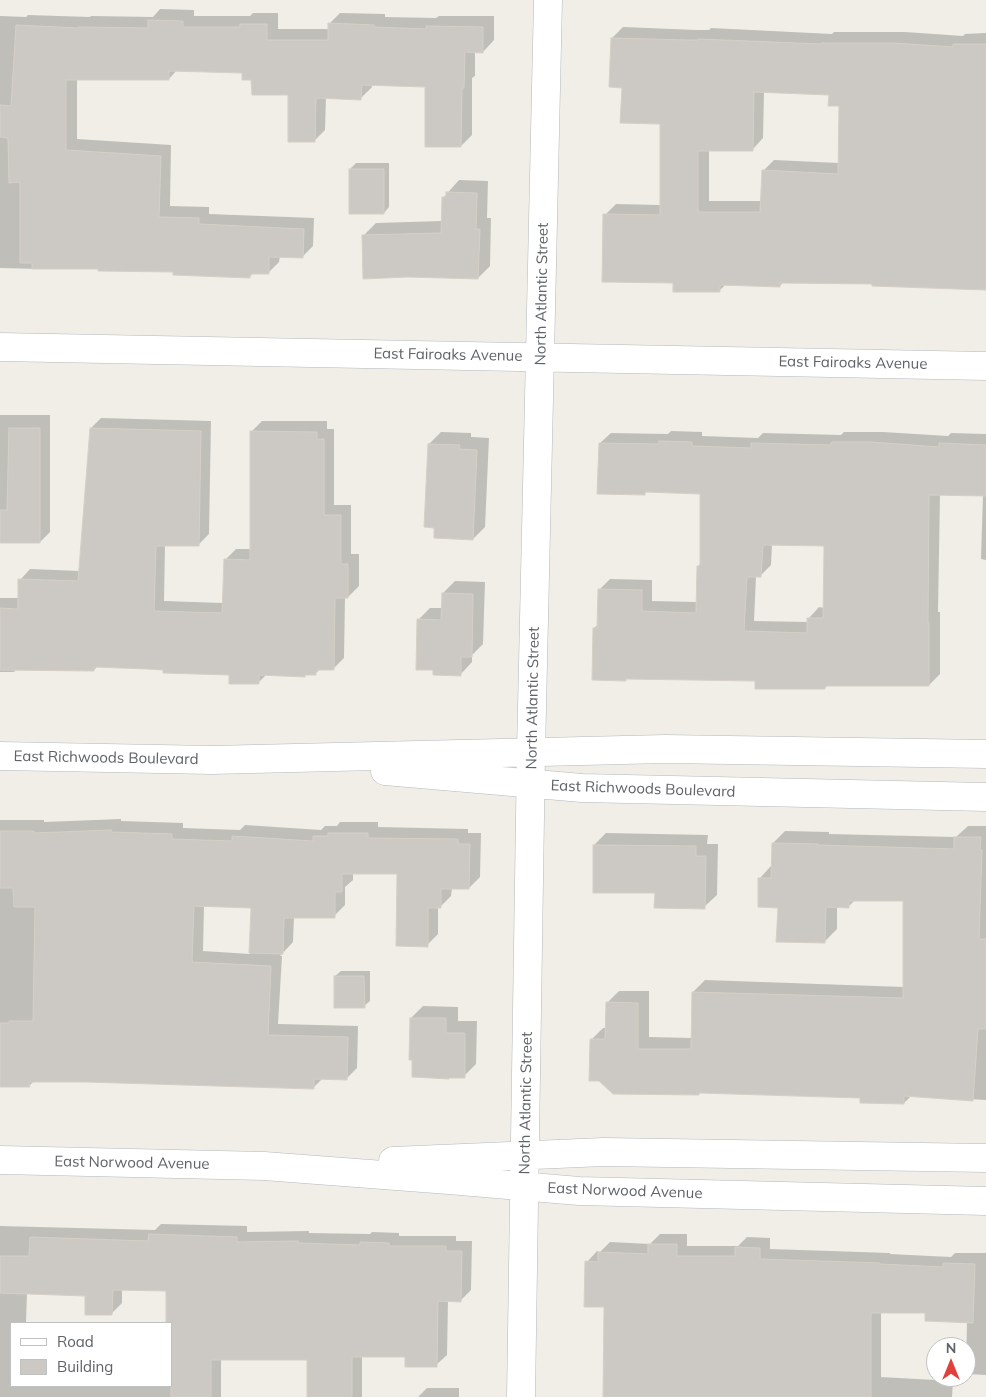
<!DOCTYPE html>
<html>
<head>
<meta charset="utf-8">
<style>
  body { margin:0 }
  #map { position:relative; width:986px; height:1397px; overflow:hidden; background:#f0eee7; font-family:Mulish,sans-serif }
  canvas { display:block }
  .legend { position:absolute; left:10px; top:1322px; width:162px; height:65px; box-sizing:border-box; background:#fff; border:1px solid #bfc1c2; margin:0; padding:6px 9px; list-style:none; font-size:15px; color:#5f6367 }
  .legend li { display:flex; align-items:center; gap:10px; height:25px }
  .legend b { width:25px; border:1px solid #bfc1c2 }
  .north { position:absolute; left:926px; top:1337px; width:50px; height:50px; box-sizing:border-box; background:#fff; border:1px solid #bfc1c2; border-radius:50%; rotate:0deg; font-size:14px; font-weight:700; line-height:20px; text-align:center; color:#5f6367 }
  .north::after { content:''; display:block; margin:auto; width:18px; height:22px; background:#e2413b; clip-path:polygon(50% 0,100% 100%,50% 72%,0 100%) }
</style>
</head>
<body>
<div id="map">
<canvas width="986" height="1397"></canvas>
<ul class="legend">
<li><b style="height:6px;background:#fff"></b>Road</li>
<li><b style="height:14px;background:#ccc9c4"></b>Building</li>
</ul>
<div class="north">N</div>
</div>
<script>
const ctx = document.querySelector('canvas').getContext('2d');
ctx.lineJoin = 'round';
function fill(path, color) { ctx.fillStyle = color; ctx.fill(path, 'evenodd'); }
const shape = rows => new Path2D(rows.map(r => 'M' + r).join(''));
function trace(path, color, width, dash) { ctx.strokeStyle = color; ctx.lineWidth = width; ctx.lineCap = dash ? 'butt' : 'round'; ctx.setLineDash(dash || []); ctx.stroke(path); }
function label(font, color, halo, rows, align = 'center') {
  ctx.font = font + ' Mulish,sans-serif'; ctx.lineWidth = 4.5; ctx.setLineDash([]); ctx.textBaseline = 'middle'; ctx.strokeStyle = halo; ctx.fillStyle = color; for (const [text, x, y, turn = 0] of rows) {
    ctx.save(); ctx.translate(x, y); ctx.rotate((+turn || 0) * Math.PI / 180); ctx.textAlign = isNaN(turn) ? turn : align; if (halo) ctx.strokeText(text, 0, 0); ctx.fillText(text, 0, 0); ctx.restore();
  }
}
fill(shape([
  [160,9,194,10,194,16,250,16,253,13,278,13,278,29,329,29,329,24,340,13,385,14,385,17,436,18,439,16,494,16,494,40,483,52,475,51,475,76,472,78,472,135,461,146,426,86,372,84,372,87,361,98,326,97,325,130,314,141,290,94,252,79,243,71,177,70,169,79,77,79,77,139,171,145,170,206,209,207,209,214,314,218,313,246,302,257,280,256,279,262,268,273,254,273,249,277,174,271,99,268,40,269,0,268,0,16,26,17,28,15,90,17,91,16,153,17],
  [623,27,697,30,709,30,711,28,832,34,834,32,905,32,963,36,965,34,986,33,986,289,873,283,783,282,780,286,726,284,719,291,674,282,605,215,616,204,661,205,661,123,623,86,612,38],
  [764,92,830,93,840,105,839,163,774,160,763,171,762,201,709,201,709,149,753,149,763,138],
  [356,163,389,163,389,207,384,213,350,169],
  [459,180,488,181,487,218,491,218,490,266,478,278,364,235,376,223,442,221,443,198],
  [0,415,50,415,50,532,40,542,0,542],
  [101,418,211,421,209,534,199,544,165,544,164,601,223,603,225,560,236,549,252,549,252,431,262,421,327,421,327,429,334,429,334,505,351,505,351,554,359,554,359,586,348,597,345,597,344,658,333,669,320,669,315,674,306,674,304,676,267,674,259,682,230,674,98,666,94,670,16,670,14,672,0,672,0,598,20,598,20,580,30,569,80,571,91,428],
  [671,431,702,432,702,436,758,438,763,433,841,435,844,432,883,432,948,436,951,433,986,434,986,560,981,559,983,495,940,494,938,612,940,612,940,674,929,685,828,685,825,688,756,680,627,678,594,628,599,624,600,589,610,579,652,580,652,601,697,602,698,566,701,563,701,492,647,491,644,494,600,443,611,433,668,434],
  [772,544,825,545,824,608,819,607,809,618,808,622,754,621,756,576,760,576,771,565],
  [441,432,471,433,471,437,489,438,485,527,473,539,429,444],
  [455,581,485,582,483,644,472,655,472,662,460,675,434,669,418,620,430,608,442,608,443,593],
  [121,819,121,821,183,823,183,828,240,830,245,825,321,830,325,826,337,826,340,822,378,822,378,827,468,829,468,833,481,833,480,877,469,888,452,888,451,896,440,907,438,907,438,934,427,945,398,873,353,873,353,880,345,887,345,905,334,916,294,916,293,942,280,956,282,956,278,1024,358,1026,357,1068,346,1079,323,1078,313,1088,35,1080,29,1086,0,1082,0,820,44,820,44,822],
  [204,906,252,907,250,954,203,951],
  [968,826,986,826,986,1100,911,1096,904,1103,862,1097,701,1092,699,1094,591,1040,603,1028,606,1028,607,1003,619,991,649,991,649,1037,692,1038,693,992,705,980,904,987,904,900,855,900,849,906,837,906,837,929,825,941,779,906,760,878,771,866,773,843,785,831,829,832,829,834,956,837],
  [606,833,708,835,707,844,718,844,717,895,704,907,594,845],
  [341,971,370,971,370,1001,364,1006,335,976],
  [423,1006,458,1007,458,1021,477,1021,476,1064,464,1076,411,1018],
  [161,1224,247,1226,247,1232,309,1231,309,1233,370,1234,372,1232,399,1233,399,1236,456,1236,456,1241,472,1241,471,1290,461,1300,448,1300,447,1355,436,1365,406,1356,362,1356,362,1397,308,1397,308,1359,221,1359,221,1397,0,1397,0,1226,155,1230],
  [122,1289,168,1290,167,1323,171,1323,171,1386,11,1386,11,1323,26,1323,27,1293,87,1295,111,1314,122,1303],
  [660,1234,687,1234,687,1246,738,1246,747,1237,770,1238,770,1249,890,1253,890,1254,951,1257,955,1253,986,1253,986,1375,966,1374,967,1321,926,1312,881,1312,881,1377,953,1381,952,1397,604,1397,605,1306,587,1262,597,1251,600,1252,610,1242,650,1244],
  [427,1388,459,1388,459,1397,418,1397]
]), '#0003');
const building = shape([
  [148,20,183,21,183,27,240,27,240,24,267,24,267,40,328,40,328,23,374,25,374,27,426,29,426,26,483,27,483,53,465,52,464,88,462,88,461,147,425,147,425,87,362,85,361,100,316,98,315,142,288,142,288,95,252,95,251,80,242,80,242,73,169,71,169,80,66,80,66,150,161,156,159,217,199,218,199,224,304,229,303,258,269,257,269,274,250,274,250,278,173,275,173,272,98,271,98,269,32,269,32,263,20,263,20,182,9,183,8,138,0,137,0,105,11,106,16,25,78,28,78,27,148,28,148,20],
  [611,38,686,40,698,40,698,39,821,44,821,43,893,43,953,47,953,44,986,44,986,290,872,286,872,284,780,283,780,287,720,285,720,292,673,292,673,283,602,282,603,214,660,215,660,124,620,123,622,88,609,87,611,38],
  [754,92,829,95,828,106,839,106,838,174,762,170,760,212,698,212,698,151,753,151,754,92],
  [349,169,384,169,384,214,349,214,349,169],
  [446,192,477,193,476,229,480,229,478,279,408,277,363,279,362,235,441,233,442,197,446,197,446,192],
  [9,428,40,428,40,543,0,543,0,510,7,510,9,428],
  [90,428,201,431,199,546,156,546,154,611,222,613,224,559,250,560,250,431,317,432,317,439,324,439,324,515,341,515,341,564,348,564,348,598,335,598,334,670,316,670,316,675,305,675,305,677,259,675,259,684,229,684,229,675,163,673,163,670,147,669,94,667,94,671,0,670,0,608,18,609,18,579,78,581,90,428],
  [659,441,692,442,692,446,751,448,751,443,830,445,832,442,871,442,939,447,939,443,986,445,986,496,929,495,928,622,929,622,929,686,825,686,825,689,755,689,755,681,626,679,626,681,592,680,593,628,597,628,598,589,642,590,642,611,696,613,697,566,700,566,700,494,645,492,645,495,597,494,599,443,659,444,659,441],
  [763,545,824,546,823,618,807,618,807,633,744,631,747,577,761,577,763,545],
  [428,444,460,445,459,449,477,450,473,540,434,538,434,528,424,527,428,444],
  [442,593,473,594,472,657,461,657,461,676,433,675,433,670,416,670,417,619,441,620,442,593],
  [111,830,111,832,172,834,172,839,232,841,232,836,313,841,313,836,328,836,328,833,368,833,368,838,458,839,458,844,470,844,469,889,441,889,441,908,428,908,428,947,396,946,397,874,342,874,342,892,335,892,335,918,284,918,283,954,249,953,251,908,194,906,192,962,271,966,268,1035,348,1037,347,1080,314,1079,314,1089,86,1082,29,1082,30,1087,0,1087,0,1023,9,1023,9,1021,33,1021,35,907,14,907,13,888,0,888,0,831,34,831,34,833,111,830],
  [954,837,981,837,980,850,982,850,979,939,986,939,986,1029,978,1029,973,1101,904,1096,904,1104,860,1103,860,1098,699,1093,699,1095,613,1094,599,1081,589,1081,590,1039,605,1039,606,1002,638,1003,638,1049,691,1049,692,992,903,998,903,901,849,901,849,908,826,907,825,943,776,942,778,908,758,907,758,878,771,878,772,843,818,844,818,845,954,849,954,837],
  [593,845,696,846,696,856,706,856,705,909,654,908,655,893,593,893,593,845],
  [334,976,364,976,365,1008,334,1008,334,976],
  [410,1018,446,1018,446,1033,465,1033,465,1078,449,1078,449,1079,412,1077,412,1060,409,1060,410,1018],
  [149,1234,237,1237,237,1242,298,1241,299,1243,360,1245,360,1242,389,1243,389,1246,446,1246,446,1251,462,1251,461,1302,438,1301,437,1367,405,1367,405,1357,352,1357,352,1397,307,1397,307,1360,211,1360,211,1397,171,1397,171,1323,166,1323,166,1291,113,1290,112,1315,85,1315,85,1296,0,1293,0,1256,29,1256,30,1237,148,1241,149,1234],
  [648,1244,677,1244,677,1256,735,1256,735,1247,760,1248,760,1259,880,1263,880,1264,943,1267,943,1263,975,1264,973,1323,925,1321,925,1313,871,1313,871,1397,603,1397,604,1307,584,1307,585,1261,598,1262,598,1252,648,1254,648,1244]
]);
fill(building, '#ccc9c4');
trace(building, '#d5cfc6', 1);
const minor = shape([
  [0,347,986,366],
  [0,756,212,760,665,749,986,754],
  [385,771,582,788,986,797],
  [0,1160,264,1166,449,1180,579,1191,986,1201],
  [393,1161,604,1152,986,1158],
  [521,1397,531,752,548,0]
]);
trace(minor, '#b4b8bb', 29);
trace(minor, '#fff', 28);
label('15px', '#5f6367', '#fff', [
  ["North Atlantic Street",542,294,-89],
  ["East Fairoaks Avenue",448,355,1],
  ["East Fairoaks Avenue",853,363,1],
  ["North Atlantic Street",533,698,-89],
  ["East Richwoods Boulevard",106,758,1],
  ["East Richwoods Boulevard",643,789,2],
  ["North Atlantic Street",526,1103,-89],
  ["East Norwood Avenue",132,1163,1],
  ["East Norwood Avenue",625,1191,2]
]);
</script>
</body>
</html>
